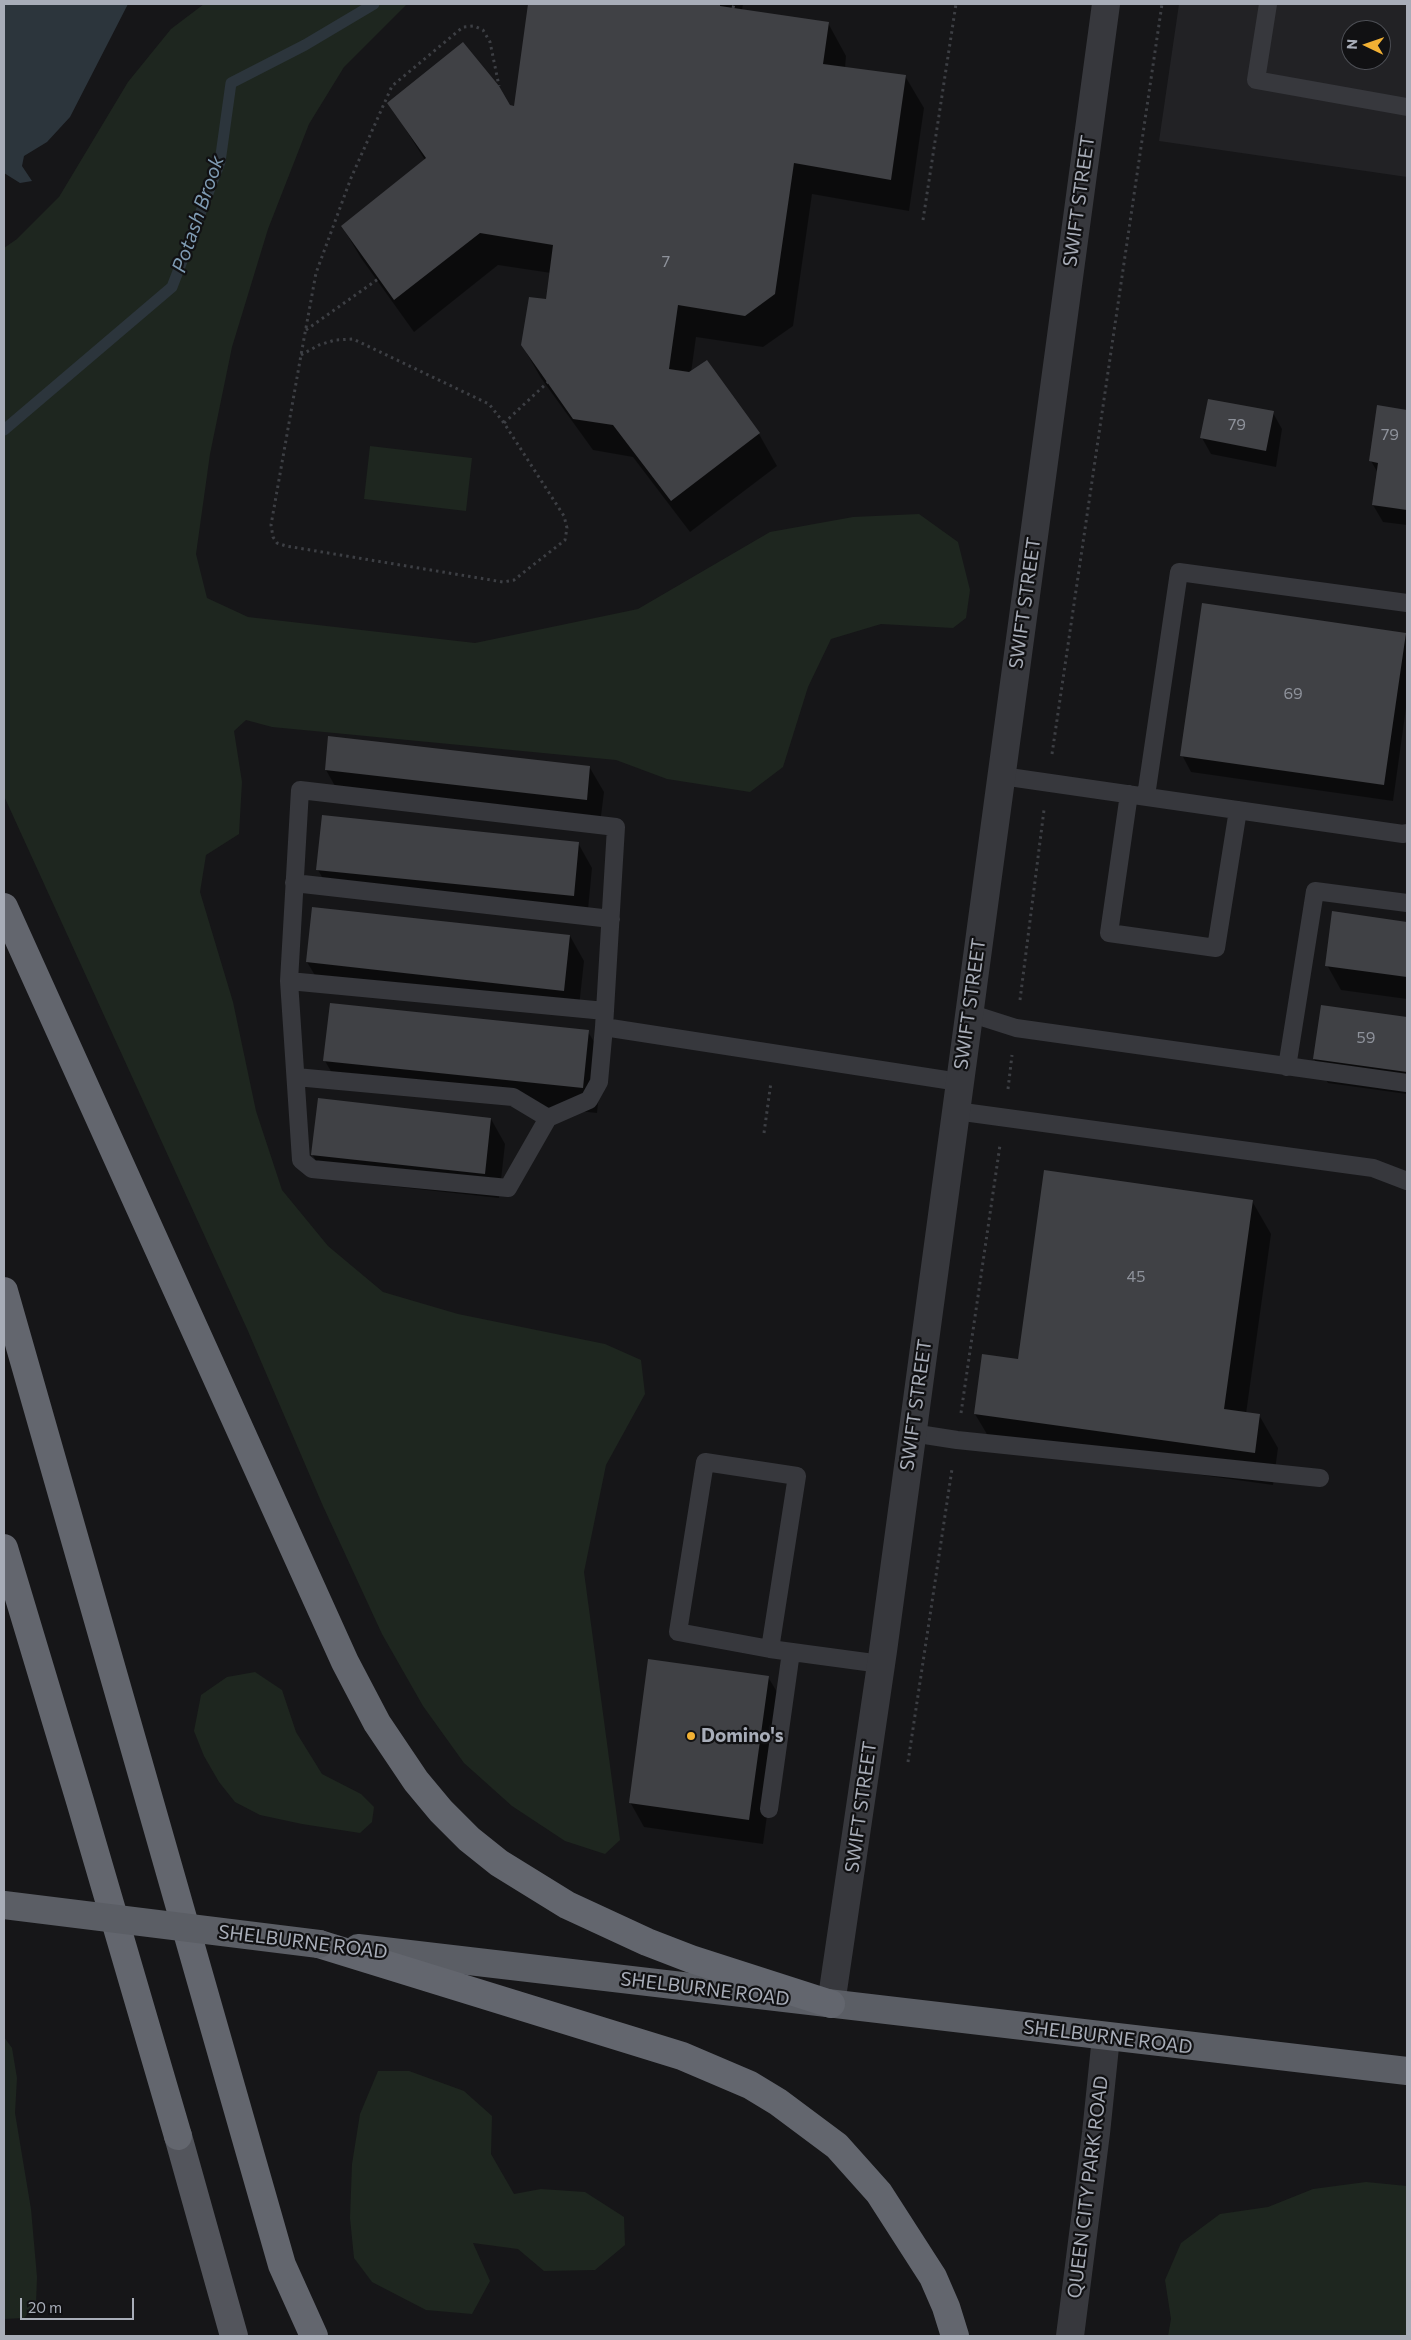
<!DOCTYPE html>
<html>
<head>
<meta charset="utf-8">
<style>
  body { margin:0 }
  #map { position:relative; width:1411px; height:2340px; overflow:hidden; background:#161618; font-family:Commissioner,sans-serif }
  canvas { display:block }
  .frame { position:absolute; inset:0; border:5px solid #a8adb8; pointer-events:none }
  .north { position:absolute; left:1341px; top:20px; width:50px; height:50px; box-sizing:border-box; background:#111113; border:1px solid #4d4f55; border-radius:50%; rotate:273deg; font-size:14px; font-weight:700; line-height:20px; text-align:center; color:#a8adb8 }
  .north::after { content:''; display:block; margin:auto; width:18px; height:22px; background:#f2b134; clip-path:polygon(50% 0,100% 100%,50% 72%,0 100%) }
  .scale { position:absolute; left:20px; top:2298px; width:114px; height:22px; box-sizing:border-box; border:2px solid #a8adb8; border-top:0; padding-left:6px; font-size:15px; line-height:18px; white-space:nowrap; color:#a8adb8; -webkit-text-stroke:4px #111113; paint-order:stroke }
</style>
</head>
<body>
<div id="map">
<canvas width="1411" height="2340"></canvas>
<div class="frame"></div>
<div class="north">N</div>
<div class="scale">20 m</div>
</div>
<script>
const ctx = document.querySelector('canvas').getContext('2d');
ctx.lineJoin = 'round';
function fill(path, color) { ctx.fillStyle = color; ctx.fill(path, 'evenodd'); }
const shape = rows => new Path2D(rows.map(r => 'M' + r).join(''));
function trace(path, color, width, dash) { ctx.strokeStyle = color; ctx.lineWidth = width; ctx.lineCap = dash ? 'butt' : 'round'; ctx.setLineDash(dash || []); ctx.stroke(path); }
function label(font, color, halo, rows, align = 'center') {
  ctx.font = font + ' Commissioner,sans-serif'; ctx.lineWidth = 4.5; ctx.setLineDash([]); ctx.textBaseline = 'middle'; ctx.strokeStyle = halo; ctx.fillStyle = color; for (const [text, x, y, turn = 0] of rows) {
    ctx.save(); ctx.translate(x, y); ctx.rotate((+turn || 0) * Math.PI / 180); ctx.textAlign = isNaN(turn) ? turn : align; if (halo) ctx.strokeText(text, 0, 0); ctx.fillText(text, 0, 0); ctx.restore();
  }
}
fill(shape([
  [1179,4,1407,4,1407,177,1159,141],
  [1351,30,1381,30,1381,60,1351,60]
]), '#222225');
fill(shape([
  [204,4,407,4,344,67,309,124,268,229,232,347,210,454,196,554,207,598,248,617,475,643,638,609,770,532,853,517,919,514,958,542,970,590,966,618,953,628,881,624,831,639,808,687,783,767,750,792,667,779,616,760,272,727,246,720,234,731,242,782,239,834,206,855,200,892,233,1002,256,1111,282,1190,328,1246,383,1292,458,1314,605,1344,641,1360,645,1394,606,1465,584,1572,620,1840,605,1854,565,1841,512,1806,464,1763,423,1706,382,1634,323,1506,248,1331,4,796,4,248,17,239,59,197,128,82,171,29],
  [370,446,472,458,466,511,364,499],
  [255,1672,282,1690,296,1732,322,1774,361,1794,374,1807,372,1822,360,1833,302,1824,260,1815,235,1802,219,1782,204,1756,194,1731,201,1695,227,1677],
  [4,2037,12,2048,17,2078,15,2113,31,2209,37,2277,36,2304,24,2318,4,2319],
  [378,2071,409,2071,464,2091,492,2116,491,2154,514,2194,541,2189,585,2192,624,2217,625,2245,595,2270,544,2271,518,2249,473,2243,490,2281,472,2314,426,2310,372,2282,354,2258,350,2218,352,2164,360,2114],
  [1366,2182,1407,2186,1407,2336,1168,2336,1171,2319,1165,2280,1181,2243,1220,2214,1268,2207,1313,2189]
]), '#1e261f');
fill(shape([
  [4,4,128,4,70,117,47,142,24,156,22,166,32,181,20,183,4,173]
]), '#2c353c');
fill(shape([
  [530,4,743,4,742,10,828,23,846,56,845,68,905,76,924,108,909,211,812,194,793,326,763,347,696,337,691,373,707,361,759,434,777,466,690,532,633,457,593,450,541,378,522,345,547,301,551,273,498,265,414,332,361,258,342,226,425,160,389,103,515,107],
  [1378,407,1407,411,1407,525,1383,522,1373,505,1378,473,1371,461],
  [1273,413,1282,429,1276,467,1211,454,1202,438],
  [1405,634,1407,638,1407,701,1393,801,1191,772,1182,755],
  [590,768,604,792,600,824,340,795,326,770],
  [578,843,592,868,587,920,332,894,318,870],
  [1334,913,1407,923,1407,999,1341,990,1327,965],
  [570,936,584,961,578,1016,322,987,307,962],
  [1322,1007,1407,1018,1407,1094,1328,1083,1314,1059],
  [588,1032,603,1056,597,1113,339,1085,325,1061],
  [491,1119,505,1144,499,1198,327,1179,312,1154],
  [1252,1201,1271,1234,1246,1414,1259,1415,1278,1448,1273,1485,994,1446,975,1414],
  [768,1677,783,1702,763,1844,644,1827,630,1802]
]), '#0007');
trace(shape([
  [4,430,172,287,220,162,231,83,305,45,374,4]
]), '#2c353c', 11);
fill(shape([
  [528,4,720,4,720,6,829,22,823,64,906,75,891,180,794,163,775,294,745,316,678,305,669,369,689,372,707,360,760,433,671,501,613,425,573,419,521,345,529,297,546,299,553,245,480,233,394,300,341,226,426,158,387,103,463,42,499,86,510,105,514,106],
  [1208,399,1274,411,1266,451,1200,438],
  [1377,405,1407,410,1407,510,1372,505,1378,463,1369,461],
  [1202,603,1406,633,1384,785,1180,756],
  [328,736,590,766,587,800,325,770],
  [322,815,579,842,574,896,316,870],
  [312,907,570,935,564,991,306,962],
  [1332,911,1407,922,1407,977,1325,966],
  [330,1003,589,1030,583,1088,323,1061],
  [1321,1005,1407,1017,1407,1072,1313,1059],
  [318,1098,491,1118,485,1174,311,1155],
  [1044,1170,1253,1200,1224,1409,1260,1414,1255,1453,974,1414,982,1354,1018,1359],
  [648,1659,769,1676,749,1820,629,1803]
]), '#404145');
trace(shape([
  [733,8,734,4],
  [923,220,956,4],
  [306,330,378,279],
  [301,355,319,345,335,340,353,339,489,404,504,423,564,516,567,528,565,540,514,580,503,582,286,546,277,543,273,537,271,525,301,355,316,273,351,178,392,86,463,27,474,26,483,30,490,42,499,86],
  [504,423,548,382],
  [1052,754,1162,4],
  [1020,1000,1044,810],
  [1008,1089,1012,1055],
  [764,1133,771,1082],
  [961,1413,1000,1145],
  [908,1762,952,1469]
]), '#3d3f44', 3, [2.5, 4]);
trace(shape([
  [1268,4,1256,80,1407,107],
  [1002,776,1403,834,1407,833],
  [1129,794,1109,933,1216,948,1238,810],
  [1146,796,1179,572,1407,603],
  [294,883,611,919],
  [289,981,605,1011],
  [969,1013,1016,1028,1407,1083],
  [604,1027,599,1082,589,1100,548,1118,508,1188,312,1169,301,1160,289,981,300,790,616,827,604,1027,959,1082],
  [1287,1067,1315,891,1407,903],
  [296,1077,513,1097,548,1118],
  [956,1111,1373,1168,1407,1181],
  [912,1433,957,1440,1320,1478],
  [770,1649,797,1476,705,1462,678,1632,770,1649,881,1664],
  [769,1809,791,1652]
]), '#37383d', 18);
trace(shape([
  [831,2004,883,1651,1106,4],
  [1070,2336,1096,2133,1106,2037]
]), '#37383d', 28);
trace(shape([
  [178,2136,234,2336]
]), '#53555c', 28);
trace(shape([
  [358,1948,1407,2071]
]), '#5b5e65', 28);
trace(shape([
  [4,907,345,1662,377,1723,416,1781,441,1811,469,1839,499,1863,567,1905,647,1942,691,1959,831,2004],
  [4,1291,282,2265,314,2336],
  [4,1548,80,1801,178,2136],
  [319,1944,682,2056,750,2085,778,2102,837,2146,879,2193,933,2277,946,2307,955,2336]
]), '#63666e', 28);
trace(shape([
  [4,1905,319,1944]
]), '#5b5e65', 28);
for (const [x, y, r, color] of [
  [691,1736,5,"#f2b134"]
]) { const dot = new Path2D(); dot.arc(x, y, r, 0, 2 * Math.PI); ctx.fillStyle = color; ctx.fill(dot); trace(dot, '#111113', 2); }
label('16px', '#8e929b', null, [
  ["7",666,262],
  ["79",1237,425],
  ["79",1390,435],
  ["69",1293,694],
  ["59",1366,1038],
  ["45",1136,1277]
]);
label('19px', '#a8adb8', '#111113', [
  ["SWIFT STREET",1079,201,-82],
  ["SWIFT STREET",1025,603,-82],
  ["SWIFT STREET",970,1004,-82],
  ["SWIFT STREET",916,1405,-82],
  ["SWIFT STREET",861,1807,-82],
  ["SHELBURNE ROAD",303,1942,7],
  ["SHELBURNE ROAD",705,1989,7],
  ["SHELBURNE ROAD",1108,2037,7],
  ["QUEEN CITY PARK ROAD",1088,2187,-83]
]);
label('bold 19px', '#a8adb8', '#111113', [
  ["Domino's",701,1736]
], 'left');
label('italic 20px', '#7f9bb3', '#111113', [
  ["Potash Brook",198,214,-71]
]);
</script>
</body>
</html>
